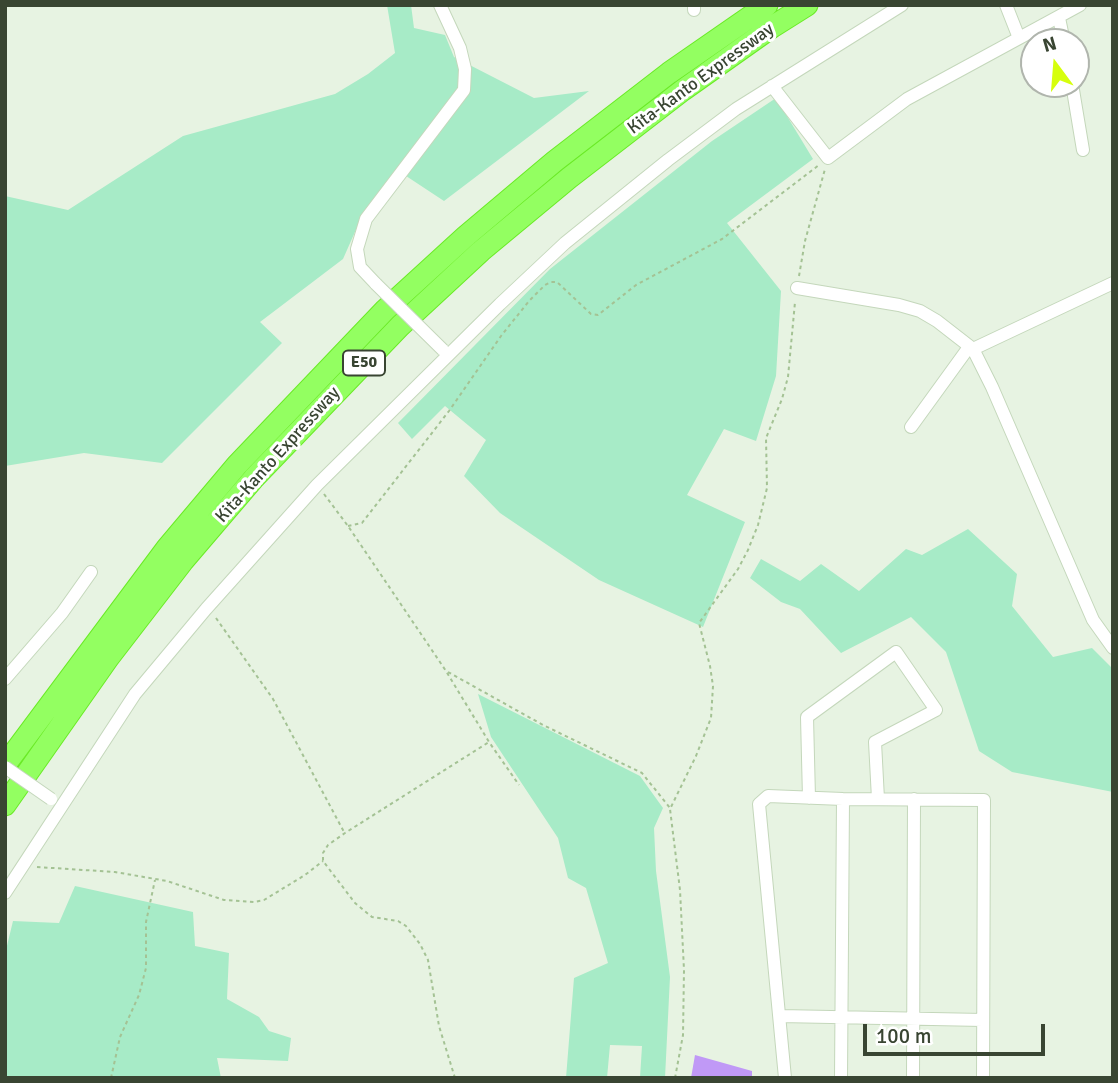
<!DOCTYPE html>
<html>
<head>
<meta charset="utf-8">
<style>
  body { margin:0 }
  #map { position:relative; width:1118px; height:1083px; overflow:hidden; background:#e7f3e2; font-family:Signika,sans-serif }
  canvas { display:block }
  .frame { position:absolute; inset:0; border:7px solid #394532; pointer-events:none }
  .north { position:absolute; left:1020px; top:28px; width:70px; height:70px; box-sizing:border-box; background:#fff; border:2px solid #b0b5ad; border-radius:50%; rotate:344deg; font-size:19px; font-weight:700; line-height:28px; text-align:center; color:#394532 }
  .north::after { content:''; display:block; margin:auto; width:24px; height:32px; background:#d6ff0d; clip-path:polygon(50% 0,100% 100%,50% 72%,0 100%) }
  .scale { position:absolute; left:863px; top:1024px; width:182px; height:32px; box-sizing:border-box; border:4px solid #394532; border-top:0; padding-left:9px; font-size:21px; line-height:24px; white-space:nowrap; color:#394532; -webkit-text-stroke:5px #fff; paint-order:stroke }
</style>
</head>
<body>
<div id="map">
<canvas width="1118" height="1083"></canvas>
<div class="frame"></div>
<div class="north">N</div>
<div class="scale">100 m</div>
</div>
<script>
const ctx = document.querySelector('canvas').getContext('2d');
ctx.lineJoin = 'round';
function fill(path, color) { ctx.fillStyle = color; ctx.fill(path, 'evenodd'); }
const shape = rows => new Path2D(rows.map(r => 'M' + r).join(''));
function trace(path, color, width, dash) { ctx.strokeStyle = color; ctx.lineWidth = width; ctx.lineCap = dash ? 'butt' : 'round'; ctx.setLineDash(dash || []); ctx.stroke(path); }
function label(font, color, halo, rows, align = 'center') {
  ctx.font = font + ' Signika,sans-serif'; ctx.lineWidth = 6; ctx.setLineDash([]); ctx.textBaseline = 'middle'; ctx.strokeStyle = halo; ctx.fillStyle = color; for (const [text, x, y, turn = 0] of rows) {
    ctx.save(); ctx.translate(x, y); ctx.rotate((+turn || 0) * Math.PI / 180); ctx.textAlign = isNaN(turn) ? turn : align; if (halo) ctx.strokeText(text, 0, 0); ctx.fillText(text, 0, 0); ctx.restore();
  }
}
fill(shape([
  [387,5,411,5,414,28,445,35,454,57,534,98,589,91,444,201,397,170,362,216,343,259,260,322,282,343,162,463,84,453,5,466,5,196,68,210,183,136,335,94,368,74,395,53],
  [776,98,813,159,727,223,781,291,776,376,756,441,724,429,687,495,745,522,703,627,599,580,500,513,464,476,486,440,445,406,412,439,398,423,550,269,712,141],
  [968,529,1017,574,1012,606,1053,657,1092,648,1113,669,1113,792,1012,772,979,751,946,652,911,617,841,653,800,609,781,602,750,578,761,559,800,581,821,564,859,591,906,549,922,555],
  [478,694,640,776,663,808,654,828,656,871,670,977,665,1078,640,1078,642,1046,610,1045,607,1078,566,1078,574,978,608,963,586,888,568,878,558,838,491,737],
  [75,886,193,912,195,946,229,953,227,999,259,1017,269,1031,291,1038,288,1061,217,1058,221,1078,5,1078,5,954,13,921,59,923]
]), '#a7ebc7');
fill(shape([
  [695,1055,752,1071,752,1078,691,1078]
]), '#c099f6');
const street = shape([
  [694,5,694,10],
  [1006,5,1019,38],
  [1059,18,1064,42],
  [1072,84,1083,150],
  [772,86,828,158,907,99,1080,5],
  [376,284,360,267,357,249,366,219,464,90,465,69,460,48,440,5],
  [797,288,899,305,920,311,937,321,973,349,992,387,1093,620,1113,648],
  [973,349,1113,283],
  [911,427,969,347],
  [5,679,62,613,91,572],
  [809,798,807,717,896,652,936,710,875,742,878,799],
  [5,893,135,694,206,609,317,485,500,304,565,243,668,160,736,109,902,5],
  [780,1016,983,1020],
  [785,1078,759,804,768,796,843,799,984,800,983,1078],
  [841,1078,843,799],
  [913,1078,914,799]
]);
const highway = shape([
  [5,765,167,548,237,465,385,310,466,236,555,161,669,73,767,5],
  [5,805,109,657,183,561,254,478,400,326,481,251,569,178,683,90,772,27,807,5]
]);
trace(street, '#c4d7bb', 14);
trace(highway, '#6aea26', 23);
trace(shape([
  [799,276,805,241,825,169],
  [324,494,348,526,446,671,489,742,519,785],
  [348,526,362,523,449,411,501,336,529,301,545,285,551,282,557,282,591,314,598,315,636,285,722,239,819,165],
  [216,618,273,699,344,832],
  [448,672,543,725,642,773,670,808],
  [37,867,115,872,167,881,224,900,254,902,264,900,305,875,323,861],
  [111,1078,120,1037,139,995,146,968,146,922,155,880],
  [455,1078,439,1026,428,960,420,944,406,926,398,921,372,917,355,903,323,861,323,853,328,845,345,833,489,742],
  [675,1078,683,1035,684,970,680,890,670,809,696,756,711,718,713,686,710,666,699,623,738,569,748,550,758,525,767,488,766,438,782,399,788,377,795,302]
]), '#a4c294', 2, [3.5, 3.5]);
trace(street, '#fff', 12);
trace(highway, '#93ff61', 21);
const streetBridge = shape([
  [376,284,443,350],
  [5,767,51,799]
]);
trace(streetBridge, '#c4d7bb', 14, []);
trace(streetBridge, '#fff', 12);
for (const [x, y, w] of [
  [364,363,42]
]) { const box = new Path2D(); box.roundRect(x - w / 2, y - 12.5, w, 25, 5); ctx.fillStyle = '#fff'; ctx.fill(box); trace(box, '#394532', 2); }
label('bold 16px', '#394532', null, [
  ["E50",364,363]
]);
label('18px', '#394532', '#fff', [
  ["Kita-Kanto Expressway",701,79,-36],
  ["Kita-Kanto Expressway",278,455,-48]
]);
</script>
</body>
</html>
